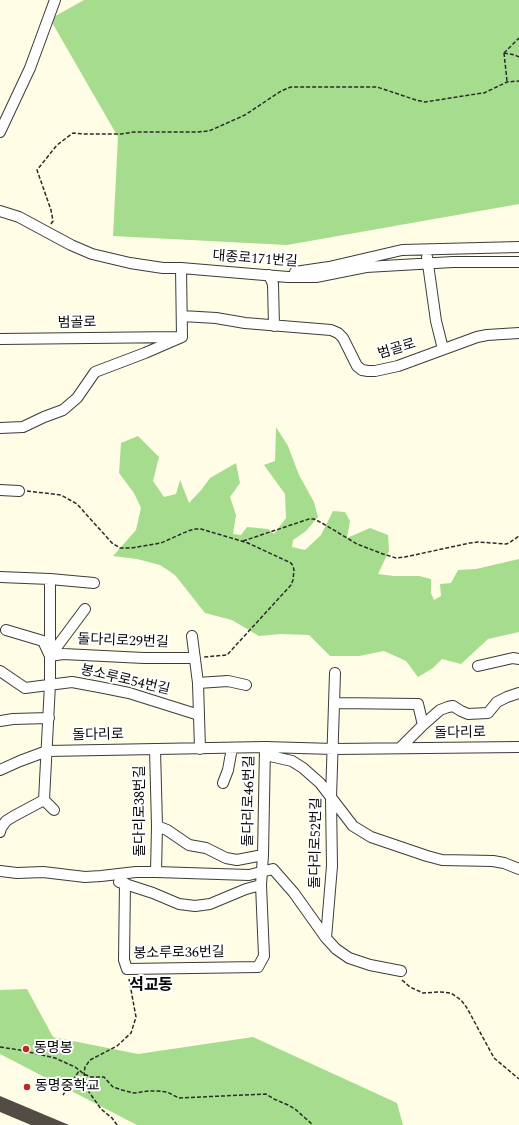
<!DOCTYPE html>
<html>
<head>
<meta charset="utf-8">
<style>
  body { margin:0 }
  canvas { display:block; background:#fffde6 }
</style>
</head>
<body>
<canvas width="519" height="1125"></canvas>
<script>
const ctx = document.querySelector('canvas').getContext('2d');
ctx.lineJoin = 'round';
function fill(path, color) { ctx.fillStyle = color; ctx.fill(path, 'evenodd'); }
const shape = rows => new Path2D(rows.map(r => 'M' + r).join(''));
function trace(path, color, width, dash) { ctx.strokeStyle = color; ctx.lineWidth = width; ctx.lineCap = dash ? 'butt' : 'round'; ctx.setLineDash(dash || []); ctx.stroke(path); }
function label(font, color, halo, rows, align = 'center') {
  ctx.font = font + ' Spectral,"Noto Sans KR",serif'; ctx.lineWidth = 4; ctx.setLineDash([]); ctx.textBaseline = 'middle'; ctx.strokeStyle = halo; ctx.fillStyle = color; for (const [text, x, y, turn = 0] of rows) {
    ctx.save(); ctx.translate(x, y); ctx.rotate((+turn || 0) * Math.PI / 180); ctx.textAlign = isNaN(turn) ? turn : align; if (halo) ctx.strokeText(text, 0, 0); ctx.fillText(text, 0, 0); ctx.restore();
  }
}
fill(shape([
  [84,0,519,0,519,204,287,245,113,236,118,137,50,19],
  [276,427,288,446,299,475,314,502,318,517,306,531,293,540,292,547,305,550,321,535,333,511,345,512,350,521,347,538,370,528,388,535,389,551,378,574,394,576,419,576,431,579,431,593,434,600,441,596,440,584,451,583,458,570,476,569,519,559,519,632,488,639,461,664,442,659,433,668,418,677,406,661,384,651,359,656,330,656,309,635,281,634,259,636,232,620,205,613,175,575,160,565,137,559,113,556,136,530,141,508,134,493,119,473,121,443,138,436,159,457,153,481,164,497,176,494,180,480,189,503,202,489,210,478,236,463,240,483,230,497,236,515,233,534,241,535,247,527,268,529,274,534,286,518,285,494,264,465,275,461],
  [27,989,53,1037,138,1054,253,1037,397,1103,403,1125,137,1125,0,1054,0,990]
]), '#a6dc8d');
fill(shape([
  [0,1096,69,1125,31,1125,0,1112]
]), '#534c45');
const minor = shape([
  [0,132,30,68,55,0],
  [0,211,19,217,71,245,92,254,130,263,163,268,181,268,288,277,316,277,366,267,453,262,519,262],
  [427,257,436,321,443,349],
  [181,268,182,337],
  [295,272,329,267,402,250,519,247],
  [269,275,273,284,274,326],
  [182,316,216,318,245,323,331,330,338,333,343,338,357,366,362,370,368,371,375,371,398,366,477,337,487,335,519,333],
  [0,339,178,337],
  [0,428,23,427,44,417,63,410,77,398,95,372,145,353,182,337],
  [0,490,19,491],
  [0,577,50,579,94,583],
  [6,630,43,641,49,654],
  [192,636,198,683,200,749],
  [50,656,63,654,144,658,195,658],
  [50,656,85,609],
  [478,666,513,658,519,659],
  [0,671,25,688,72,682,99,687,129,693,199,715],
  [198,683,228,681,246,685],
  [335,703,418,704,423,725],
  [0,721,13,719,49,718],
  [268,747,270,756,292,761,303,768,320,783,353,826,371,837,427,856,442,860,493,861,504,863,519,869],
  [400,748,423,725,440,710,448,707,453,706,461,711,468,714,488,713,497,702,507,697,519,693],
  [155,749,157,826,156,872],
  [0,770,20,761,47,751,265,747,334,749,519,747],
  [223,783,228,770,232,748],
  [44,800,54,810],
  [157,826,167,830,189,845,206,848,226,858,237,860,263,855],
  [0,832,1,828,6,821,14,816,44,800,50,684,50,579],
  [0,871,17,873,43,872,85,877,101,876,136,872,156,872,249,875,273,869,294,893,326,938,336,949,349,958,370,965,401,971],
  [119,882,153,893,179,904,195,906,210,904,246,889,261,885],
  [125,883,124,960,127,969,258,967,264,956,261,885,263,855,265,747],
  [326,938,332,866,331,798,335,673]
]);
trace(minor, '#3c3c3c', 12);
trace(shape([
  [504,53,507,81],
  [504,53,519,38],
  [504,53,515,55,519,57],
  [51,224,53,221,51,210,37,170,57,145,73,133,84,134,121,134,134,132,197,132,209,131,245,115,281,91,291,87,377,87,416,100,425,102,476,94,484,93,507,82,519,81],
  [27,491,61,495,77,504,112,543,120,548,131,548,161,543,188,531,195,529,201,529,248,543,291,563,293,566,294,570,293,580,291,585,227,655,204,657],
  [243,541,309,519,314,519,322,523,357,544,383,554,396,558,405,557,470,543,478,542,506,544,509,543,519,536],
  [402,980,410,987,423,993,440,992,451,993,461,1000,467,1008,494,1058,519,1079],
  [0,1047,20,1050,55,1058,75,1067,84,1074,91,1077,104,1077,113,1087,122,1090,134,1093,149,1091,158,1091,167,1092,179,1098,266,1094,274,1099,288,1105,295,1109,313,1125],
  [63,1095,79,1071],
  [117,1125,112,1118,101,1109,89,1092,84,1074,85,1067,90,1060,117,1046,131,1033,136,1017,129,979]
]), '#2b2b2b', 1.5, [4, 2]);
trace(minor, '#fff', 10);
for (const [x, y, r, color] of [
  [26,1049,4,"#c0281b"],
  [27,1087,4,"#c0281b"]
]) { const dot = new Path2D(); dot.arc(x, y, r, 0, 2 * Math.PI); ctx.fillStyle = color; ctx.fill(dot); trace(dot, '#fff', 1.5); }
label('14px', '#090909', '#fff', [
  ["대종로171번길",255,260,4],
  ["범골로",77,324,-1],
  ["범골로",397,350,-17],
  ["돌다리로29번길",123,642,2],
  ["봉소루로54번길",125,681,13],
  ["돌다리로",460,734,-1],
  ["돌다리로",98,736,-1],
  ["돌다리로46번길",250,801,-89],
  ["돌다리로38번길",141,811,-90],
  ["돌다리로52번길",317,843,-89],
  ["봉소루로36번길",179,954,-1]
]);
label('14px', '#090909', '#fff', [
  ["동명봉",34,1049],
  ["동명중학교",35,1087]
], 'left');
label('bold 16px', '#090909', '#fff', [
  ["석교동",151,987]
]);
</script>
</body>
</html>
